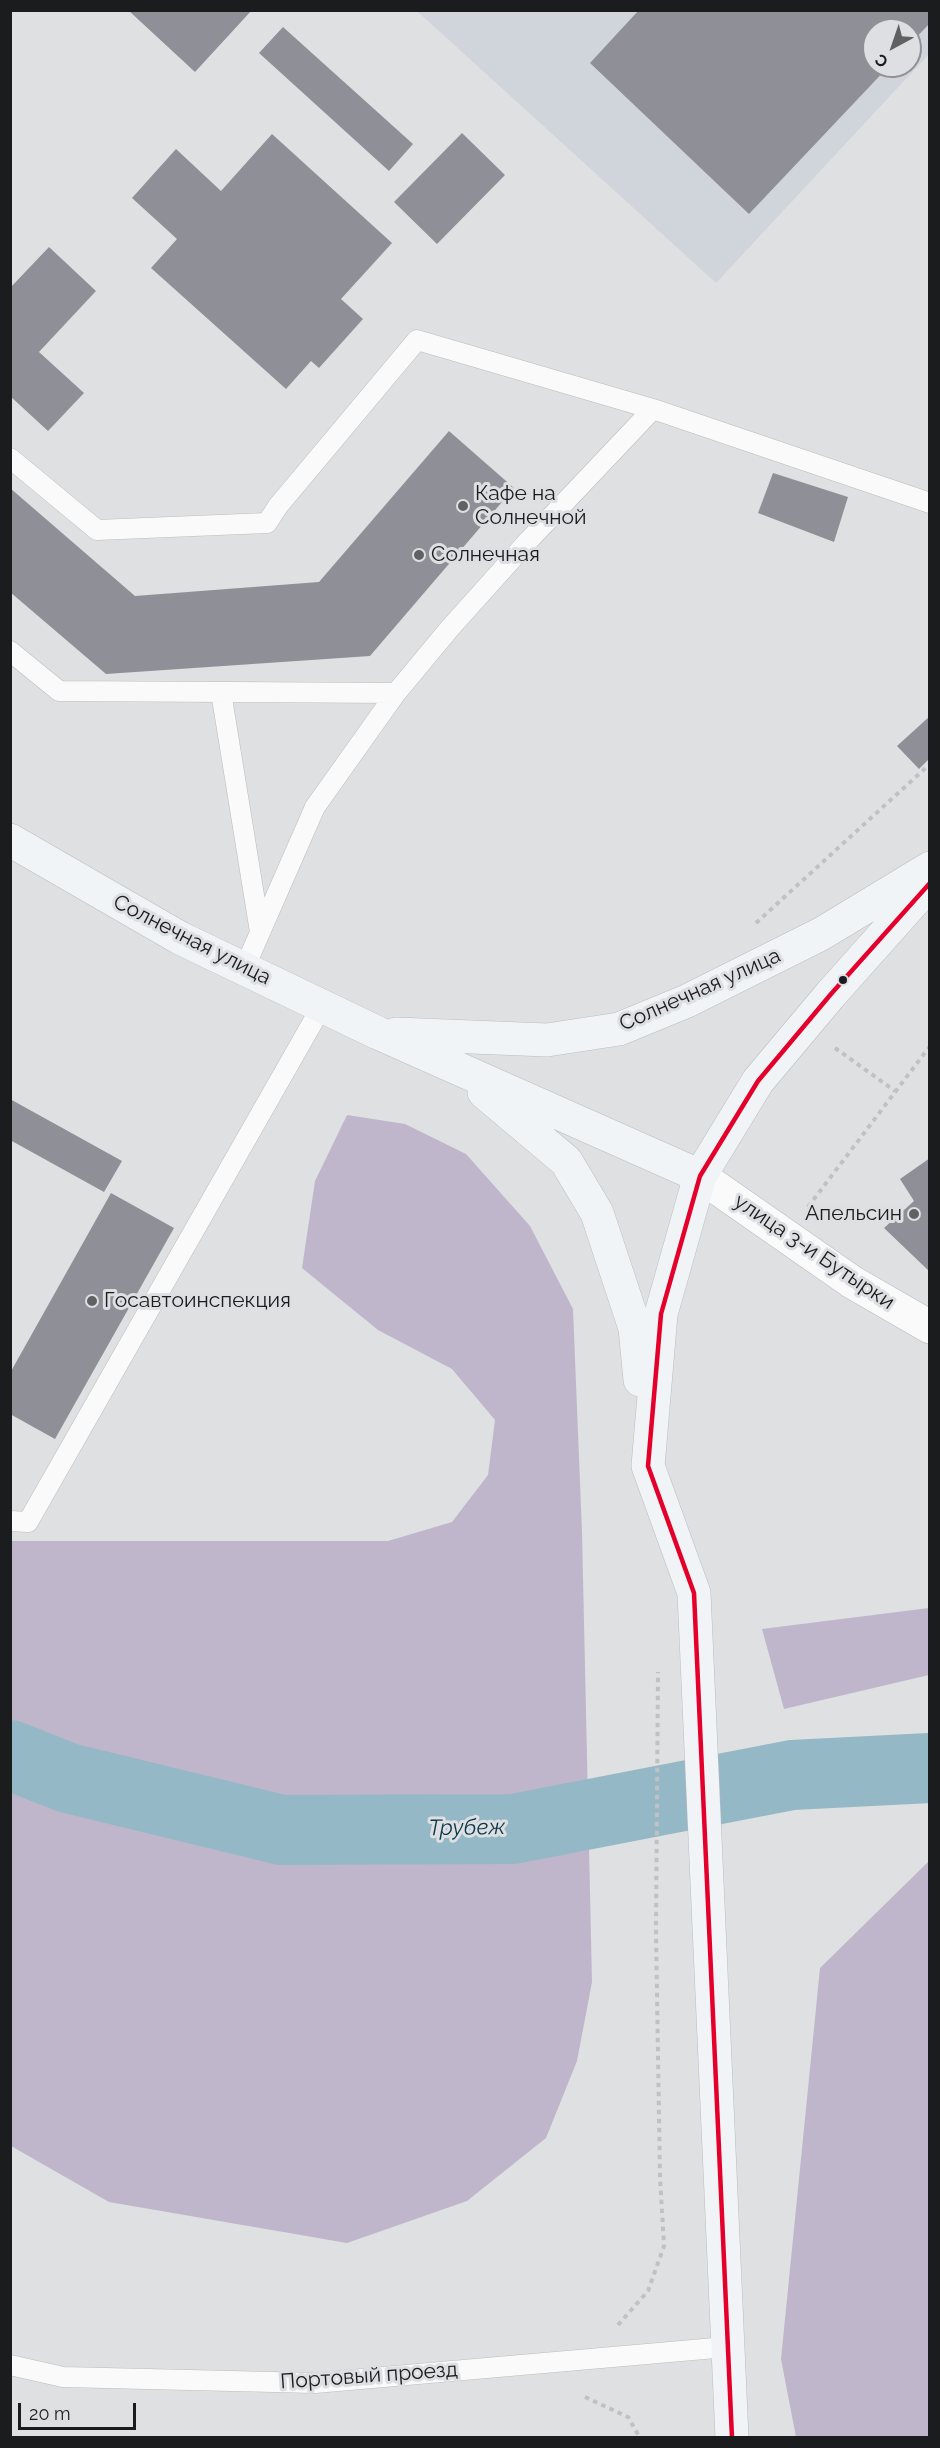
<!DOCTYPE html>
<html>
<head>
<meta charset="utf-8">
<style>
  body { margin:0 }
  #map { position:relative; width:940px; height:2448px; overflow:hidden; background:#dee0e2; font-family:Raleway,sans-serif }
  canvas { display:block }
  .frame { position:absolute; inset:0; border:12px solid #1b1c1d; pointer-events:none }
  .north { position:absolute; left:862px; top:18px; width:60px; height:60px; box-sizing:border-box; background:#dddfe3; border:2px solid #8f9194; border-radius:50%; rotate:220deg; font-size:16px; font-weight:700; line-height:24px; text-align:center; color:#1b1c1d }
  .north::after { content:''; display:block; margin:auto; width:21px; height:27px; background:#5f6162; clip-path:polygon(50% 0,100% 100%,50% 72%,0 100%) }
  .scale { position:absolute; left:18px; top:2403px; width:118px; height:27px; box-sizing:border-box; border:3px solid #1b1c1d; border-top:0; padding-left:8px; font-size:18px; line-height:21px; white-space:nowrap; color:#1b1c1d; -webkit-text-stroke:4px #dddfe3; paint-order:stroke }
</style>
</head>
<body>
<div id="map">
<canvas width="940" height="2448"></canvas>
<div class="frame"></div>
<div class="north">С</div>
<div class="scale">20 m</div>
</div>
<script>
const ctx = document.querySelector('canvas').getContext('2d');
ctx.lineJoin = 'round';
function fill(path, color) { ctx.fillStyle = color; ctx.fill(path, 'evenodd'); }
const shape = rows => new Path2D(rows.map(r => 'M' + r).join(''));
function trace(path, color, width, dash) { ctx.strokeStyle = color; ctx.lineWidth = width; ctx.lineCap = dash ? 'butt' : 'round'; ctx.setLineDash(dash || []); ctx.stroke(path); }
function label(font, color, halo, rows, align = 'center') {
  ctx.font = font + ' Raleway,sans-serif'; ctx.lineWidth = 6; ctx.setLineDash([]); ctx.textBaseline = 'middle'; ctx.strokeStyle = halo; ctx.fillStyle = color; for (const [text, x, y, turn = 0] of rows) {
    ctx.save(); ctx.translate(x, y); ctx.rotate((+turn || 0) * Math.PI / 180); ctx.textAlign = isNaN(turn) ? turn : align; if (halo) ctx.strokeText(text, 0, 0); ctx.fillText(text, 0, 0); ctx.restore();
  }
}
fill(shape([
  [417,11,929,11,929,54,716,283],
  [874,30,910,30,910,66,874,66]
]), '#d0d4db');
fill(shape([
  [347,1115,405,1124,466,1154,530,1226,573,1309,582,1532,592,1982,577,2061,546,2138,467,2201,347,2243,109,2202,11,2146,10,1541,388,1541,452,1522,488,1475,495,1420,452,1369,378,1330,302,1268,315,1181],
  [929,1608,929,1675,784,1709,762,1629],
  [929,1861,929,2437,796,2437,781,2359,820,1968]
]), '#bfb6cb');
trace(shape([
  [10,1755,68,1778,282,1830,513,1829,792,1775,930,1768]
]), '#95b8c6', 70);
fill(shape([
  [128,10,252,10,195,72],
  [639,10,930,10,930,23,910,44,910,30,874,30,874,66,889,66,749,214,590,63],
  [283,27,413,144,389,171,259,53],
  [462,133,505,175,437,244,394,202],
  [272,134,392,243,341,299,363,319,319,368,311,361,286,389,151,268,177,239,132,198,176,149,221,191],
  [49,247,96,291,39,352,84,393,48,431,10,396,10,288],
  [449,431,514,488,370,656,106,674,10,592,10,488,135,596,319,582],
  [773,473,848,497,834,542,758,513],
  [930,716,930,758,919,769,897,746],
  [10,1099,122,1161,104,1192,10,1140],
  [930,1158,930,1272,884,1228,914,1201,900,1179],
  [111,1193,174,1228,55,1439,10,1414,10,1373]
]), '#8f9097');
const lane = shape([
  [10,458,97,530,267,523,278,506,417,340,653,409,930,503],
  [10,651,59,691,396,693,450,628,529,540,653,409],
  [221,692,260,932],
  [244,969,315,807,396,693],
  [10,1521,28,1522,322,1006],
  [10,2365,63,2377,315,2383,727,2347]
]);
const street = shape([
  [700,1176,852,1282,930,1327]
]);
const secondary = shape([
  [10,840,180,938,378,1033,700,1176],
  [396,1034,547,1040,619,1029,687,1001,821,934,930,868],
  [484,1092,566,1161,597,1213,635,1328,640,1380],
  [732,2438,694,1593,648,1466,661,1314,700,1176,758,1081,831,994,930,883]
]);
trace(lane, '#bbbcbe', 21);
trace(street, '#bbbcbe', 34);
trace(secondary, '#bbbcbe', 34);
trace(shape([
  [756,923,930,764],
  [835,1048,895,1091],
  [808,1207,930,1046],
  [618,2325,648,2291,664,2246,660,2177,656,1931,658,1672],
  [585,2397,628,2417,640,2438]
]), '#c1c1c2', 4, [4.5, 4.5]);
trace(lane, '#fafafb', 20);
trace(street, '#fafafb', 33);
trace(secondary, '#f1f4f6', 33);
trace(shape([
  [732,2438,694,1593,648,1466,661,1314,700,1176,758,1081,831,994,930,883]
]), '#e4002b', 4.5);
for (const [x, y, r, color] of [
  [463,506,6,"#5f6162"],
  [419,555,6,"#5f6162"],
  [843,980,5,"#1b1c1d"],
  [914,1214,6,"#5f6162"],
  [92,1301,6,"#5f6162"]
]) { const dot = new Path2D(); dot.arc(x, y, r, 0, 2 * Math.PI); ctx.fillStyle = color; ctx.fill(dot); trace(dot, '#dddfe3', 2); }
label('21px', '#1b1c1d', '#dddfe3', [
  ["Кафе на",475,494],
  ["Солнечной",475,518],
  ["Солнечная",431,555],
  ["Апельсин",902,1214,"right"],
  ["Госавтоинспекция",104,1301]
], 'left');
label('21px', '#1b1c1d', '#dddfe3', [
  ["Солнечная улица",192,940,27],
  ["Солнечная улица",700,990,-24],
  ["улица 3-и Бутырки",814,1252,34],
  ["Портовый проезд",369,2376,-4]
]);
label('italic 22px', '#093745', '#dddfe3', [
  ["Трубеж",467,1828,-1]
]);
</script>
</body>
</html>
